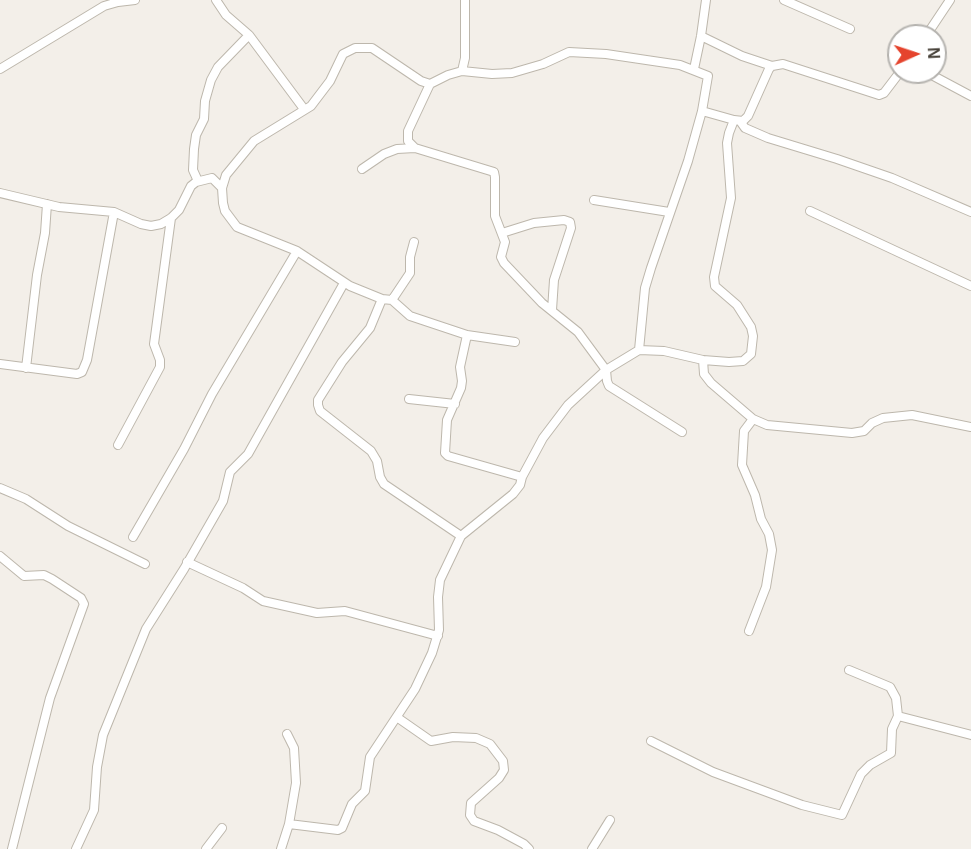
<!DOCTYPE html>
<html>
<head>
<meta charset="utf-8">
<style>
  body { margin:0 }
  #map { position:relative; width:971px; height:849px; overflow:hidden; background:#f3efe9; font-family:Helvetica,sans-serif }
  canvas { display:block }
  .north { position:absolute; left:887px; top:24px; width:60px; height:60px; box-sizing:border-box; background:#fff; border:2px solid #b5b3af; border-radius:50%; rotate:87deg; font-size:16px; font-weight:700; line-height:24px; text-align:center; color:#464038 }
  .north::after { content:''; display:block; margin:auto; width:21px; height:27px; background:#e5442d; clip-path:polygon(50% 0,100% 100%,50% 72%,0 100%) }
</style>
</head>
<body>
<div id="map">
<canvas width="971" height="849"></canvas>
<div class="north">N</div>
</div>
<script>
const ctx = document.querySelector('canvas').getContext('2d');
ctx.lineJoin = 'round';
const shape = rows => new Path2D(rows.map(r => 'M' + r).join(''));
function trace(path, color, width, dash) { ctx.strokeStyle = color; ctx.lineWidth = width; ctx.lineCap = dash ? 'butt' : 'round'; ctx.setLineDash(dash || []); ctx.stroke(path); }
const minor = shape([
  [216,0,226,15,249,35,304,109],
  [784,0,850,29],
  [701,36,742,56,772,66],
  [926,36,950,0],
  [0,69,104,6,118,2,135,0],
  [694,69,701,36,706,0],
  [462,71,465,58,465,0],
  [926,72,971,96],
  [740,121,745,128,768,138,837,159,892,178,971,212],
  [415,148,408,141,408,131,430,84],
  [362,169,384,154,397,149,415,148,494,172,495,177,495,216,505,242,501,257,504,263,542,303,578,332,606,370,607,381,609,386,682,432],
  [198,181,193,170,194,149,196,135,204,119,205,101,211,80,218,67,249,35],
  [0,193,59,207,114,212,141,224,151,226,161,224,171,218,179,210,191,186,196,182,212,178,222,188],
  [594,200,669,212],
  [810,211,971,286],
  [502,233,534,223,564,220,570,222,571,228,554,280,552,310],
  [382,299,370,328,342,362,318,400,318,405,320,411,371,451,377,461,380,477,384,484,461,536],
  [392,300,410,273,410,257,414,242],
  [467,335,515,342],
  [639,350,645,288,651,268,688,161,702,111],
  [703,360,704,374,711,383,753,419,767,425,852,433,864,431,872,423,883,418,912,415,971,427],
  [0,364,77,374,82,372,87,360,114,212],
  [26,368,37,275,45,233,47,204],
  [409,399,455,404],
  [118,445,160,367,160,360,154,344,171,218],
  [522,477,448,456,445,453,447,420,461,388,462,381,460,367,467,335,410,316,392,300,382,299,350,286,297,251,237,227,225,211,223,203,222,188,226,175,254,141,311,106,330,81,343,54,355,48,372,48,421,81,430,84,448,75,462,71,492,74,512,73,543,64,569,52,606,54,680,65,708,76,702,111,734,120],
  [0,488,26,499,68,526,145,564],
  [133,537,184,449,212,394,297,251],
  [0,556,24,576,44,575,52,579,81,598,84,604,50,698,12,849],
  [187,562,243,588,263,601,317,613,345,611,438,636],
  [749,631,766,587,772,550,769,534,761,519,755,495,742,465,744,431,753,419],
  [849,670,890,687,896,698,898,716,971,735],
  [398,718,431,741,453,737,476,738,490,744,503,761,504,770,499,778,471,803,470,815,474,821,498,830,524,844,529,849],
  [651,741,713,772,802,805,842,815,861,774,870,765,891,753,892,729,898,716],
  [289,824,338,830,342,828,352,804,365,791,370,757,415,689,432,653,439,630,438,597,440,580,461,536,513,494,520,485,522,477,543,438,568,405,606,370,639,350,664,351,703,360,729,362,743,361,751,354,753,336,751,327,737,305,715,286,714,277,731,198,727,143,729,133,734,120,743,121,748,116,769,69,772,66,783,64,879,95,884,93,900,72],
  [76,849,94,810,97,767,103,735,146,629,184,569,223,501,230,472,248,454,344,283],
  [206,849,222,828],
  [281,849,289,824,296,783,294,748,287,734],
  [592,849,610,820]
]);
trace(minor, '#bdb7ac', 10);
trace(minor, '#fff', 8);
</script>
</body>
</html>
